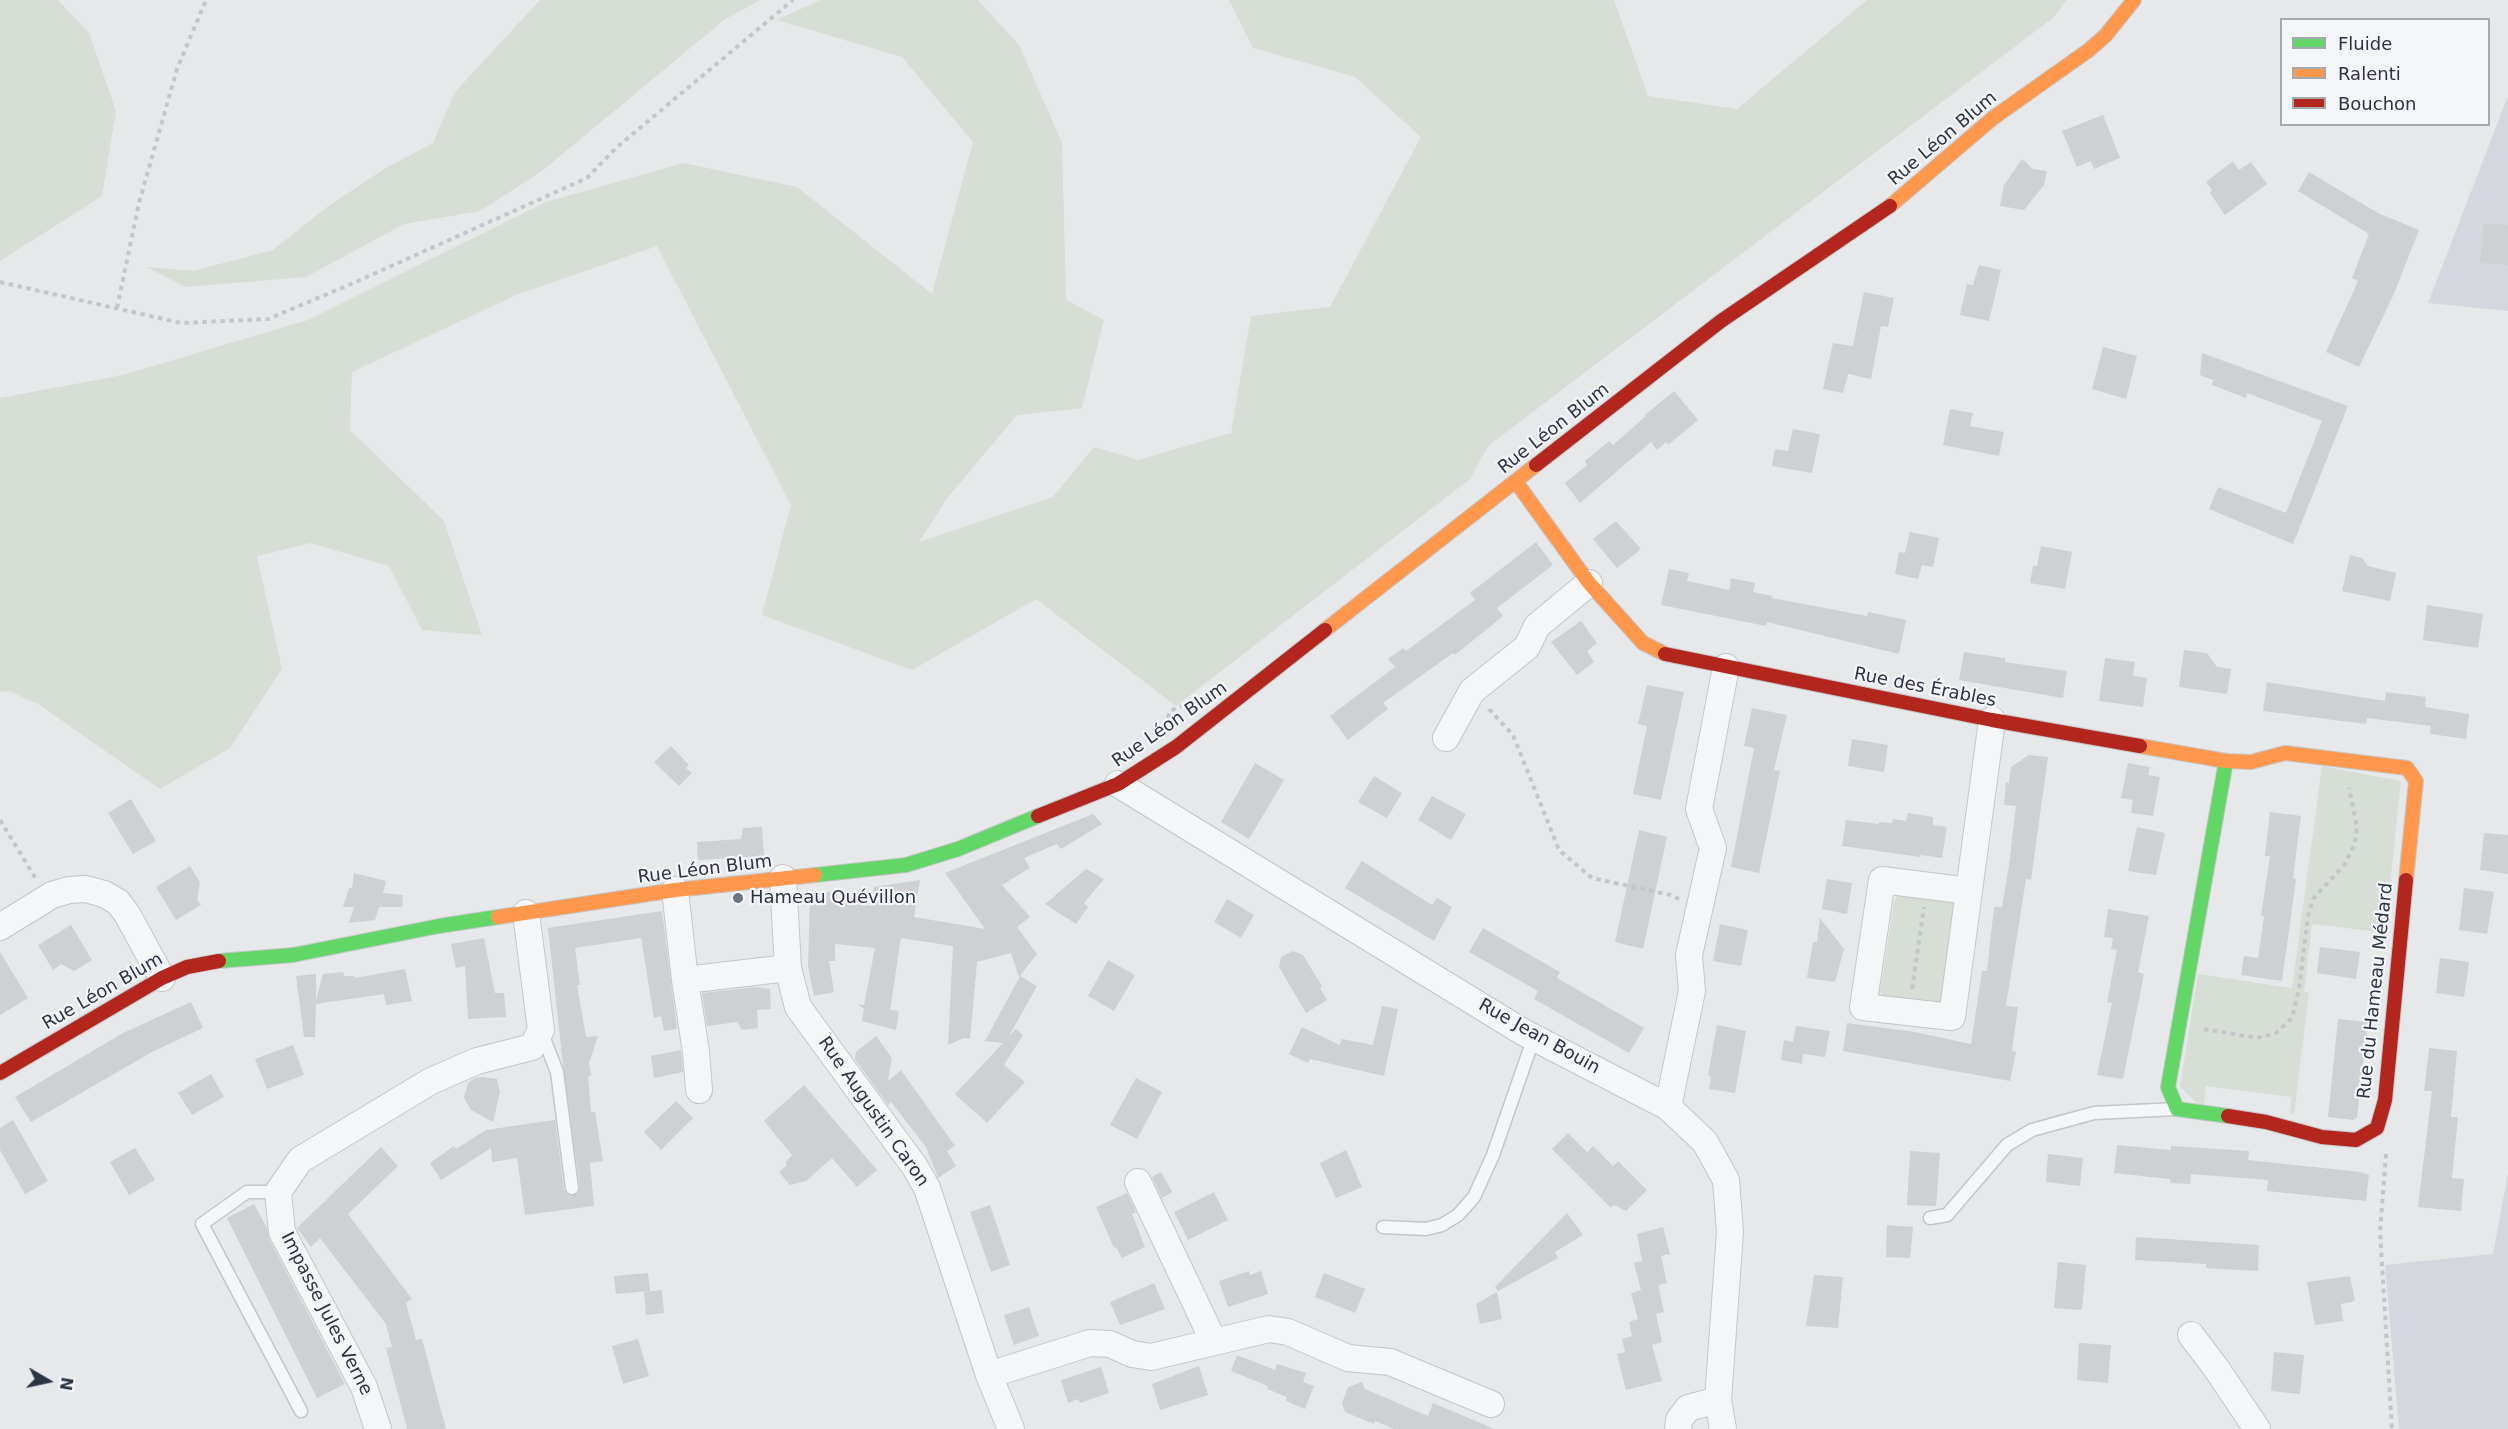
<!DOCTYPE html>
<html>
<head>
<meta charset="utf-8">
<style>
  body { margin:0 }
  #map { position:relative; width:2508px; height:1429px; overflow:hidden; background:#e6e8ea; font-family:"DejaVu Sans",sans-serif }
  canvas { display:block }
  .legend { position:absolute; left:2280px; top:18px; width:210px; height:108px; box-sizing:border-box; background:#f4f6f9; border:2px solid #a4a8b1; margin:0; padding:8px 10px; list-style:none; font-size:18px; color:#2b3445 }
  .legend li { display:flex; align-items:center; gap:12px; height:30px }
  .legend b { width:30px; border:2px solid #a4a8b1 }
  .north { position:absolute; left:18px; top:1351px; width:60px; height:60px; -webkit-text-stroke:4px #f4f6f9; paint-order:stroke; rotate:99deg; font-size:16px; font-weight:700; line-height:24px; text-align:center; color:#2b3445 }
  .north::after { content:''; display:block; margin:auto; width:21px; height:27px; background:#2b3445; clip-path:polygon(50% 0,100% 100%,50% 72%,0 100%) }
</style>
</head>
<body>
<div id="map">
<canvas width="2508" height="1429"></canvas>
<ul class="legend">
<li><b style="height:8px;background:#63d668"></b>Fluide</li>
<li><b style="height:8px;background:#ff974d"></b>Ralenti</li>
<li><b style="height:8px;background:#b3261e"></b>Bouchon</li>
</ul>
<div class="north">N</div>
</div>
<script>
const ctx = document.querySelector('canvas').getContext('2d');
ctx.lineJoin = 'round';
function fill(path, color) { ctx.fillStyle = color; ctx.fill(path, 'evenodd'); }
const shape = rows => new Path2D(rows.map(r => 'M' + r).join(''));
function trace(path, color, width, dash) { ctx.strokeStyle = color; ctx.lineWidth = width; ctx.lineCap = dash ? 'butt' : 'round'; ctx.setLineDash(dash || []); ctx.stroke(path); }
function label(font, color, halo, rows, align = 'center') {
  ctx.font = font + ' "DejaVu Sans",sans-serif'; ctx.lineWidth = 4.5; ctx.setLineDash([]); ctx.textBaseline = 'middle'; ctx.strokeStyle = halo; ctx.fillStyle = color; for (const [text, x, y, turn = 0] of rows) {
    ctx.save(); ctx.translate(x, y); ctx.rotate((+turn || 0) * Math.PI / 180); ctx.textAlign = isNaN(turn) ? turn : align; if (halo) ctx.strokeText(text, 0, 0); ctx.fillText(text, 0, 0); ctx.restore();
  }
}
fill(shape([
  [2508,96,2508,311,2428,303],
  [2508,1173,2508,1429,2399,1429,2385,1265,2493,1254]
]), '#d4d7dd');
fill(shape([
  [0,0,58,0,89,33,116,111,102,196,0,261],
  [540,0,760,0,724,20,542,171,480,211,404,224,306,277,185,287,147,267,193,271,273,250,327,207,384,169,433,143,455,92],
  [820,0,978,0,1019,45,1062,143,1066,300,1104,320,1082,408,1017,415,948,497,919,542,1053,497,1094,447,1138,460,1231,433,1251,316,1330,307,1421,137,1355,77,1253,48,1229,0,1614,0,1648,96,1737,109,1867,0,2066,0,2054,17,1488,446,1470,479,1176,706,1036,599,912,670,762,615,791,505,657,246,516,295,352,372,350,430,444,521,482,635,422,630,389,566,310,543,257,556,282,669,230,748,160,789,38,704,9,691,0,692,0,398,123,375,308,320,546,202,683,163,797,187,932,294,973,142,902,57,777,20],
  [2322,766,2401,781,2385,930,2379,932,2312,924,2304,992,2309,993,2294,1114,2290,1113,2291,1097,2206,1086,2204,1104,2197,1103,2180,1087,2198,974,2292,988],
  [1898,894,1954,902,1956,906,1941,1002,1937,1006,1884,998,1880,991,1894,903]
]), '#d6ded6');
fill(shape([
  [2103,115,2120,158,2094,169,2091,161,2077,167,2062,131],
  [2022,159,2033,169,2047,171,2044,185,2024,210,2000,206,2004,185],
  [2233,161,2239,170,2251,162,2267,184,2225,215,2210,193,2212,190,2206,182],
  [2309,172,2378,213,2419,230,2393,296,2359,367,2326,352,2358,281,2352,278,2369,234,2298,191],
  [2484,223,2508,225,2508,265,2480,263],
  [1979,265,2001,270,1989,321,1960,315,1967,284,1973,285],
  [1864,292,1894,298,1888,327,1881,326,1871,379,1848,374,1843,393,1823,389,1833,343,1853,346],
  [2103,347,2137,356,2126,399,2092,389],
  [2202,353,2348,406,2293,544,2209,509,2218,487,2286,513,2322,421,2247,393,2246,398,2212,385,2213,380,2200,375],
  [1674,391,1698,420,1668,445,1666,442,1657,450,1651,442,1580,503,1565,483,1587,465,1585,461,1609,441,1613,445,1646,416,1645,415],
  [1950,409,1973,413,1970,426,2004,432,1999,456,1943,445],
  [1793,429,1820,434,1812,473,1772,466,1775,449,1788,451],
  [1616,521,1641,549,1617,568,1593,539],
  [1910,532,1939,538,1933,567,1922,565,1918,579,1895,574,1899,552,1905,553],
  [1536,542,1553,565,1497,608,1503,616,1455,655,1453,653,1383,703,1388,709,1348,740,1330,716,1395,667,1388,659,1403,648,1406,651,1475,600,1470,593],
  [2041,546,2072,552,2065,589,2030,583,2033,566,2037,566],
  [2350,555,2362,558,2368,566,2396,573,2390,601,2342,591],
  [1669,569,1689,573,1687,581,1729,590,1731,578,1755,583,1753,592,1772,596,1772,598,1867,616,1868,612,1906,620,1899,654,1767,622,1766,626,1661,605],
  [2427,605,2483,614,2478,648,2423,640],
  [1581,621,1597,643,1587,651,1594,662,1577,675,1551,642],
  [2184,650,2207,653,2217,667,2231,669,2227,694,2179,687],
  [1964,652,2005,658,2005,662,2067,671,2063,698,1959,680],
  [2105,658,2135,662,2133,676,2147,678,2143,707,2099,701],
  [2267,682,2385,701,2386,692,2426,697,2425,707,2469,714,2466,739,2430,734,2431,726,2367,718,2366,724,2263,711],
  [1647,685,1684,692,1661,800,1633,794,1647,726,1638,724],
  [1752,708,1787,715,1774,770,1780,771,1759,873,1731,867,1754,748,1744,746],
  [1852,739,1888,745,1884,772,1848,766],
  [671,746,689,765,686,768,692,773,679,786,654,762],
  [2029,755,2048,757,2031,880,2026,879,2006,1006,2018,1007,2012,1051,2016,1052,2010,1081,1843,1051,1847,1023,1915,1032,1971,1044,1982,971,1987,971,1994,907,2002,907,2009,865,2016,806,2004,805,2006,782,2009,783,2011,767],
  [1255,763,1284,780,1249,839,1221,822],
  [2128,763,2150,767,2148,775,2160,777,2153,816,2131,813,2133,800,2121,798],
  [1374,776,1402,793,1387,818,1358,802],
  [1432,796,1466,814,1451,840,1418,820],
  [131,799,156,841,133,854,108,813],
  [2270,812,2301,816,2293,878,2296,879,2282,981,2241,975,2244,956,2258,958,2264,916,2261,916,2270,856,2265,856],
  [1908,813,1933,817,1933,825,1947,827,1942,858,1921,855,1920,857,1842,846,1846,820,1879,824,1879,822,1892,823,1893,819,1906,821],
  [1093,814,1102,824,1061,849,1057,844,1024,858,1030,868,1002,885,1030,917,1017,927,1037,954,1019,977,1011,953,977,962,970,1039,964,1038,948,1045,953,946,901,938,890,1010,899,1011,896,1030,862,1021,864,1009,858,1004,864,1005,875,948,835,944,835,961,829,961,834,992,814,996,808,967,810,894,837,891,837,901,872,906,874,887,920,880,914,917,985,929,945,873],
  [762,827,764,856,698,860,697,842,741,839,743,828],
  [2137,827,2165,833,2156,875,2128,871],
  [1639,830,1667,837,1643,949,1615,942],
  [2484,833,2508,835,2508,874,2480,870],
  [1362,861,1432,905,1437,898,1452,907,1434,941,1345,888],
  [190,866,200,882,197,900,201,905,176,920,156,887],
  [1086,869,1104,879,1084,903,1088,907,1076,924,1045,904],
  [354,873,386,881,383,893,403,895,402,907,379,907,375,920,349,923,354,907,343,907,349,888,352,888],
  [1827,879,1852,883,1847,914,1822,909],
  [2464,888,2494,892,2487,934,2459,930],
  [1227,899,1254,915,1241,938,1214,922],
  [2108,909,2149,916,2138,972,2144,974,2123,1079,2097,1075,2112,1003,2107,1002,2117,950,2111,949,2113,938,2104,937],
  [662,911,677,1029,664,1031,661,1016,654,1018,641,938,575,948,580,985,577,985,586,1037,598,1036,589,1064,591,1076,588,1076,591,1112,595,1112,603,1161,590,1163,594,1206,525,1215,517,1158,492,1162,491,1148,441,1180,430,1163,454,1146,456,1149,486,1130,555,1120,564,1190,569,1196,577,1194,580,1187,563,1065,548,928],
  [1820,918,1844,949,1835,982,1807,978,1813,942,1817,942],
  [1720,924,1748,930,1741,966,1713,961],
  [71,925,92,960,74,971,61,964,53,970,38,945],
  [1483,928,1560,972,1557,978,1644,1028,1629,1053,1534,999,1538,991,1469,952],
  [484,938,495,993,504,993,506,1017,468,1019,465,966,456,968,451,944],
  [2320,947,2360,952,2356,979,2317,973],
  [1293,951,1303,955,1322,986,1320,988,1327,1000,1306,1013,1279,967,1281,957],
  [0,952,28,998,0,1015],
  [2440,958,2469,962,2464,997,2436,993],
  [1108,960,1135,975,1114,1011,1088,996],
  [405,969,412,1001,386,1005,384,994,316,1004,315,1037,304,1037,296,976,316,974,316,1000,323,974,343,972,344,976,354,976,355,978],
  [1020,976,1037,986,1009,1036,1016,1029,1023,1035,1004,1065,1025,1082,987,1123,955,1094,1003,1043,985,1041],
  [755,987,770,989,771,1009,757,1010,758,1028,742,1030,737,1022,707,1026,702,993],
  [191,1002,203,1028,152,1052,31,1122,15,1097,123,1033],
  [1382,1006,1398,1009,1384,1076,1310,1059,1308,1063,1289,1054,1302,1027,1340,1045,1342,1039,1373,1045],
  [2338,1019,2368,1022,2357,1118,2353,1120,2328,1117],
  [1717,1025,1746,1031,1735,1093,1709,1089,1711,1076,1708,1075],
  [1796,1026,1830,1031,1825,1057,1803,1054,1802,1064,1781,1060,1784,1040,1793,1042],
  [876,1036,892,1058,888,1081,901,1070,955,1146,947,1151,956,1166,938,1178,926,1147,891,1102,888,1105,855,1059,856,1052],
  [293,1045,304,1075,267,1089,255,1059],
  [2429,1048,2457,1051,2451,1117,2458,1117,2452,1178,2464,1179,2461,1211,2418,1207,2432,1091,2424,1091],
  [681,1050,683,1072,654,1078,651,1056],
  [211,1074,224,1097,192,1115,178,1093],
  [483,1077,497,1079,500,1092,493,1122,471,1110,464,1098,468,1083,475,1078],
  [1136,1078,1162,1092,1137,1139,1110,1125],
  [804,1085,877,1170,857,1187,832,1158,806,1181,790,1185,779,1172,787,1165,785,1163,792,1155,764,1121],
  [676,1101,693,1118,661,1150,644,1132],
  [13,1120,48,1181,25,1194,0,1150,0,1128],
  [1568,1133,1587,1152,1593,1146,1613,1166,1618,1161,1647,1190,1626,1211,1614,1205,1611,1208,1552,1149],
  [2117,1145,2171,1150,2171,1146,2249,1151,2248,1160,2360,1172,2369,1175,2366,1201,2267,1191,2268,1180,2191,1174,2190,1184,2170,1183,2170,1179,2114,1173],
  [381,1147,398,1166,348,1214,412,1299,406,1303,416,1340,422,1339,446,1429,407,1429,386,1348,392,1347,386,1324,320,1238,311,1247,297,1228],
  [135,1148,155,1180,129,1195,110,1162],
  [1346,1150,1362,1187,1336,1198,1320,1163],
  [1910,1151,1940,1153,1936,1206,1907,1205],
  [2048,1154,2083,1158,2080,1186,2046,1182],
  [1161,1172,1172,1192,1162,1198,1152,1177],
  [1214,1192,1228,1220,1188,1240,1174,1212],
  [1127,1193,1136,1212,1132,1214,1145,1247,1122,1258,1116,1247,1114,1248,1096,1207],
  [254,1204,267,1228,269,1239,345,1384,317,1398,227,1218],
  [990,1205,1010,1265,991,1272,970,1212],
  [1567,1213,1583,1235,1555,1252,1558,1258,1498,1291,1495,1287],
  [1887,1225,1913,1227,1910,1258,1886,1257],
  [1663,1227,1670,1254,1661,1256,1667,1283,1658,1285,1664,1312,1656,1314,1662,1342,1652,1345,1662,1381,1626,1390,1617,1354,1625,1352,1622,1339,1632,1336,1629,1322,1638,1319,1631,1293,1641,1290,1634,1263,1642,1261,1637,1234],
  [2136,1237,2259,1245,2258,1271,2206,1268,2206,1264,2135,1260],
  [2058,1262,2086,1265,2082,1310,2054,1308],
  [1249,1271,1250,1275,1261,1271,1268,1294,1228,1307,1219,1281],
  [648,1273,650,1291,616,1294,614,1276],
  [1324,1273,1365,1289,1355,1313,1315,1297],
  [1814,1275,1843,1277,1838,1328,1806,1326],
  [2350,1276,2355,1301,2341,1304,2343,1321,2315,1325,2307,1282],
  [1154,1283,1165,1309,1120,1325,1110,1302],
  [662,1290,664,1313,646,1315,644,1292],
  [1497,1292,1502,1319,1480,1324,1476,1304],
  [1029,1307,1039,1336,1014,1345,1004,1315],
  [638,1339,649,1376,623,1384,612,1346],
  [2079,1343,2111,1345,2108,1383,2077,1380],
  [2274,1352,2304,1355,2300,1394,2271,1391],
  [1237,1355,1275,1370,1277,1364,1306,1373,1303,1382,1314,1386,1305,1409,1286,1401,1287,1397,1267,1389,1268,1386,1231,1371],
  [1199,1366,1208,1395,1160,1410,1152,1384],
  [1101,1367,1109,1393,1080,1403,1078,1399,1068,1403,1061,1380],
  [1362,1382,1365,1389,1428,1416,1433,1403,1495,1429,1394,1429,1375,1421,1374,1424,1345,1412,1342,1403,1348,1387]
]), '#ced0d3');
const lane = shape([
  [541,1031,557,1072,572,1188],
  [278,1192,247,1192,202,1224,301,1411],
  [1930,1218,1947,1215,2007,1145,2032,1130,2094,1113,2176,1109],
  [1383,1227,1426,1229,1442,1225,1458,1215,1474,1197,1493,1155,1534,1037]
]);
const street = shape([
  [1446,738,1472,691,1527,647,1537,626,1589,583],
  [1118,784,1523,1032,1668,1107,1705,1142,1726,1180,1730,1232,1718,1400,1723,1429],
  [783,878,788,968,798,1007,915,1167,927,1188,989,1375,1011,1429],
  [675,890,685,980,788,968],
  [1969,891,1882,880,1863,1007,1952,1017,1992,720],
  [0,927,52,895,69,890,86,889,104,894,118,902,127,914,162,978],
  [685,980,696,1052,699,1090],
  [1668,1107,1692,991,1689,955,1713,848,1699,809,1726,667],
  [1138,1182,1214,1342],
  [2191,1335,2216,1368,2257,1429],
  [989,1375,1090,1343,1110,1344,1132,1354,1151,1357,1269,1329,1288,1332,1348,1358,1390,1362,1491,1404],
  [378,1429,364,1387,282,1232,278,1192,300,1160,431,1081,477,1061,532,1047,541,1030,526,913],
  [1678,1429,1679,1420,1688,1408,1718,1400]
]);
const fast = shape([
  [2226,761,2168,1087,2177,1109,2228,1116],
  [815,875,906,865,958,849,1038,816],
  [219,961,293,955,439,926,498,917]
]);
const slow = shape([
  [1890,206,1993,118,2089,50,2106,35,2134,0],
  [1516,482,1589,583,1643,643,1665,654],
  [1325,630,1536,465],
  [2140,746,2226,761,2251,762,2285,753,2407,768,2416,781,2406,880],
  [498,917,675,890,815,875]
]);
const jam = shape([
  [1536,465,1721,321,1890,206],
  [1665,654,1992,720,2140,746],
  [1038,816,1118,784,1176,747,1325,630],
  [0,1073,162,978,187,967,219,961],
  [2228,1116,2266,1122,2322,1137,2356,1140,2377,1128,2385,1100,2406,880]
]);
trace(lane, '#c4c6c8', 15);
trace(street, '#c4c6c8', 28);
trace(fast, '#c4c6c8', 16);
trace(slow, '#c4c6c8', 16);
trace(jam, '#c4c6c8', 16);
trace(shape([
  [0,282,181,323,268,319,358,281,587,178,616,148,793,0],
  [117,308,139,203,177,69,206,0],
  [1489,709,1513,735,1559,850,1592,878,1671,895,1679,899],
  [1168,718,1170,711,1181,706],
  [0,820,36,879],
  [1912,989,1924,907],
  [2204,1029,2257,1038,2276,1033,2292,1018,2299,989,2308,916,2313,899,2345,864,2355,843,2357,826,2349,788],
  [2386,1154,2380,1231,2392,1429]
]), '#c5c6ca', 4, [4.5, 4.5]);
trace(lane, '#f5f6f7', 12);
trace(street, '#f5f6f7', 26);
trace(fast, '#63d668', 14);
trace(slow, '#ff974d', 14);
trace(jam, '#b3261e', 14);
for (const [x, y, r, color] of [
  [738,898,6,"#6c737f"]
]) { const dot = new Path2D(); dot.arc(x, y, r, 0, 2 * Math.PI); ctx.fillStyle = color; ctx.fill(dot); trace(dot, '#f4f6f9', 2); }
label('18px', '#2b3445', '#f4f6f9', [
  ["Rue Léon Blum",1943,139,-40],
  ["Rue Léon Blum",1554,429,-38],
  ["Rue des Érables",1925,688,11],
  ["Rue Léon Blum",1170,725,-35],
  ["Rue Léon Blum",705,870,-7],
  ["Rue du Hameau Médard",2376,991,-84],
  ["Rue Léon Blum",103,992,-30],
  ["Rue Jean Bouin",1539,1037,29],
  ["Rue Augustin Caron",873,1112,55],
  ["Impasse Jules Verne",326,1314,63]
]);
label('18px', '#2b3445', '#f4f6f9', [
  ["Hameau Quévillon",750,898]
], 'left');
</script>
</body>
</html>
